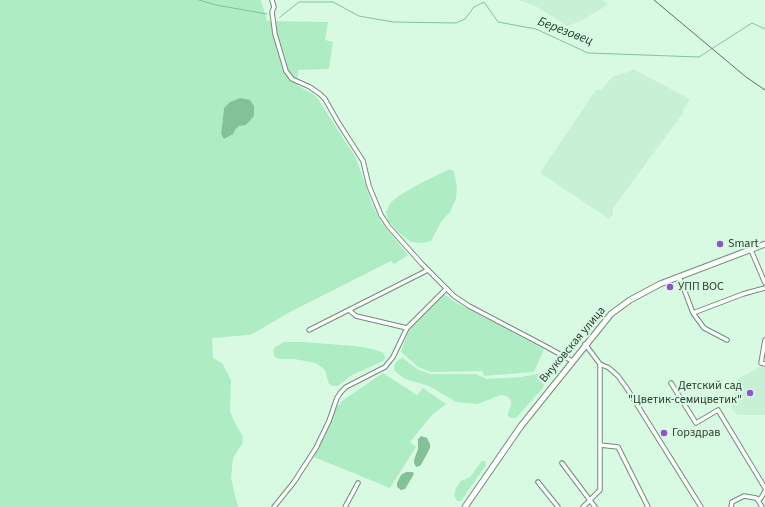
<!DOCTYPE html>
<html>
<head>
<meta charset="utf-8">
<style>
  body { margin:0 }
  canvas { display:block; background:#d8fae3 }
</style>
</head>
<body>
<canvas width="765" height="507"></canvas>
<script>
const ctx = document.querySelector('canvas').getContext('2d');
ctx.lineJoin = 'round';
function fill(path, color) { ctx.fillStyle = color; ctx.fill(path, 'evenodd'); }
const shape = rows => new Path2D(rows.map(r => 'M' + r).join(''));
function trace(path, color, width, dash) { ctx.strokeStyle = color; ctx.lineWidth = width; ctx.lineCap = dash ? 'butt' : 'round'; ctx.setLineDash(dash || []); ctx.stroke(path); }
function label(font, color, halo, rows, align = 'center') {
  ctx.font = font + ' "Source Sans 3",sans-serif'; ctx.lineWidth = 4; ctx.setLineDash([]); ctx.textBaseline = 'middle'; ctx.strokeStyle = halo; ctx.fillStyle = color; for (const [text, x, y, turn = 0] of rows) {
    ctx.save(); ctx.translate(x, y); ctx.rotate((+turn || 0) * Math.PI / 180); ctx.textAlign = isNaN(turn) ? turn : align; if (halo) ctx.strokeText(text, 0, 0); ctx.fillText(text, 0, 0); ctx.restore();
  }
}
fill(shape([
  [519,0,602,0,608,3,606,6,581,21,567,26,537,7],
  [633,69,690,99,683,110,683,113,613,208,613,214,609,219,540,173,596,90,601,90,613,76,626,73],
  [760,367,765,367,765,415,737,415,731,407,737,379]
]), '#c8f0d5');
fill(shape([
  [0,0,261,0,267,21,328,22,325,40,333,42,329,69,298,70,297,85,316,96,356,158,372,204,381,222,408,255,394,264,391,261,290,312,254,333,248,335,212,338,213,358,222,363,231,380,230,411,234,421,243,437,242,444,233,458,231,478,238,507,0,507],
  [224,108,239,126,235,130,221,134],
  [448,170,453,170,455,176,457,187,456,199,450,212,441,222,431,241,423,243,411,242,397,231,388,220,386,212,391,202,400,195,421,183],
  [444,294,455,302,544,349,534,372,484,376,482,371,431,372,418,367,401,352,408,331,423,313],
  [284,342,302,342,355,346,373,349,384,353,385,358,383,361,352,375,338,386,333,386,329,384,325,370,316,363,294,359,279,359,275,357,273,351,275,347],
  [403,358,417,369,430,374,476,374,487,379,521,377,542,373,544,375,545,380,543,388,516,418,511,418,508,416,508,413,511,405,511,400,507,396,501,395,477,404,456,402,429,386,405,379,398,374,394,370,394,365,398,360],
  [383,373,417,395,423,388,446,404,432,415,410,442,416,447,390,488,314,457,336,408,343,400],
  [482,461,485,461,486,465,461,501,457,501,454,495,456,488,461,481,470,477]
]), '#aeedc4');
fill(shape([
  [240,98,250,100,254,106,254,116,246,125,239,126,235,130,233,134,224,139,221,134,224,108,230,102],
  [421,436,427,438,430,444,430,448,422,463,420,466,416,467,414,463,414,460,418,449,418,439],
  [406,472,413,472,414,474,405,489,401,490,397,487,397,483,401,475]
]), '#83c299');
trace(shape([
  [199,0,216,5,267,14],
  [280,17,299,2,333,2,359,16,393,22,456,23,465,19,474,7,484,2,498,22,536,29,588,53,699,57,752,23,765,29]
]), '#83c299', 1);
const street = shape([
  [272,0,274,7,272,12,275,34,286,71,292,79,310,87,320,94,325,99,338,122,363,161,369,186,381,215,389,227,422,264,454,296,469,306,547,347,572,361],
  [751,250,765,283],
  [679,276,693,313,704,328,727,340],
  [349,310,356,316,407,328],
  [693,313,743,294,765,288],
  [309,330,428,270],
  [765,340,761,363,765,364],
  [585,344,600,364,609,368,618,376,626,387,701,507],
  [671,383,696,423,718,410,765,488],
  [600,445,618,447,648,507],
  [562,463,595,507],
  [538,482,558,507],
  [274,507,294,482,316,448,329,421,337,398,341,392,346,387,385,367,393,357,407,328,446,289],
  [345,507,358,483],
  [583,507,600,490,600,364],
  [731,507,732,502,744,496,756,498,758,500],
  [762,507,758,500,761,498,765,491]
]);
const secondary = shape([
  [465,507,521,426,611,314,630,300,660,284,765,244]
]);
trace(street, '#6f8d79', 5.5);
trace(secondary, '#6f8d79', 7);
trace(street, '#fff', 3.5);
trace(secondary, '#fff', 5);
trace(shape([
  [654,0,746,77,765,90]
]), '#5e7164', 1);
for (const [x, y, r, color] of [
  [720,244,4,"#9153c9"],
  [670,287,4,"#9153c9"],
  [750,393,4,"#9153c9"],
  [664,433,4,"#9153c9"]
]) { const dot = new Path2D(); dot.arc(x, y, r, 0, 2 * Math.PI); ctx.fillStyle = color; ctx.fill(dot); trace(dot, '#d8fae3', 1.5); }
label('12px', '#303d34', '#d8fae3', [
  ["Smart",728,244],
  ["УПП ВОС",678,287],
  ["Детский сад",742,386,"right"],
  ["\"Цветик-семицветик\"",742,400,"right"],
  ["Горздрав",672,433]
], 'left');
label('12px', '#303d34', '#d8fae3', [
  ["Внуковская улица",573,345,-50]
]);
label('italic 13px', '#19492e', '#d8fae3', [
  ["Березовец",565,32,21]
]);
</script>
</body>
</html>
